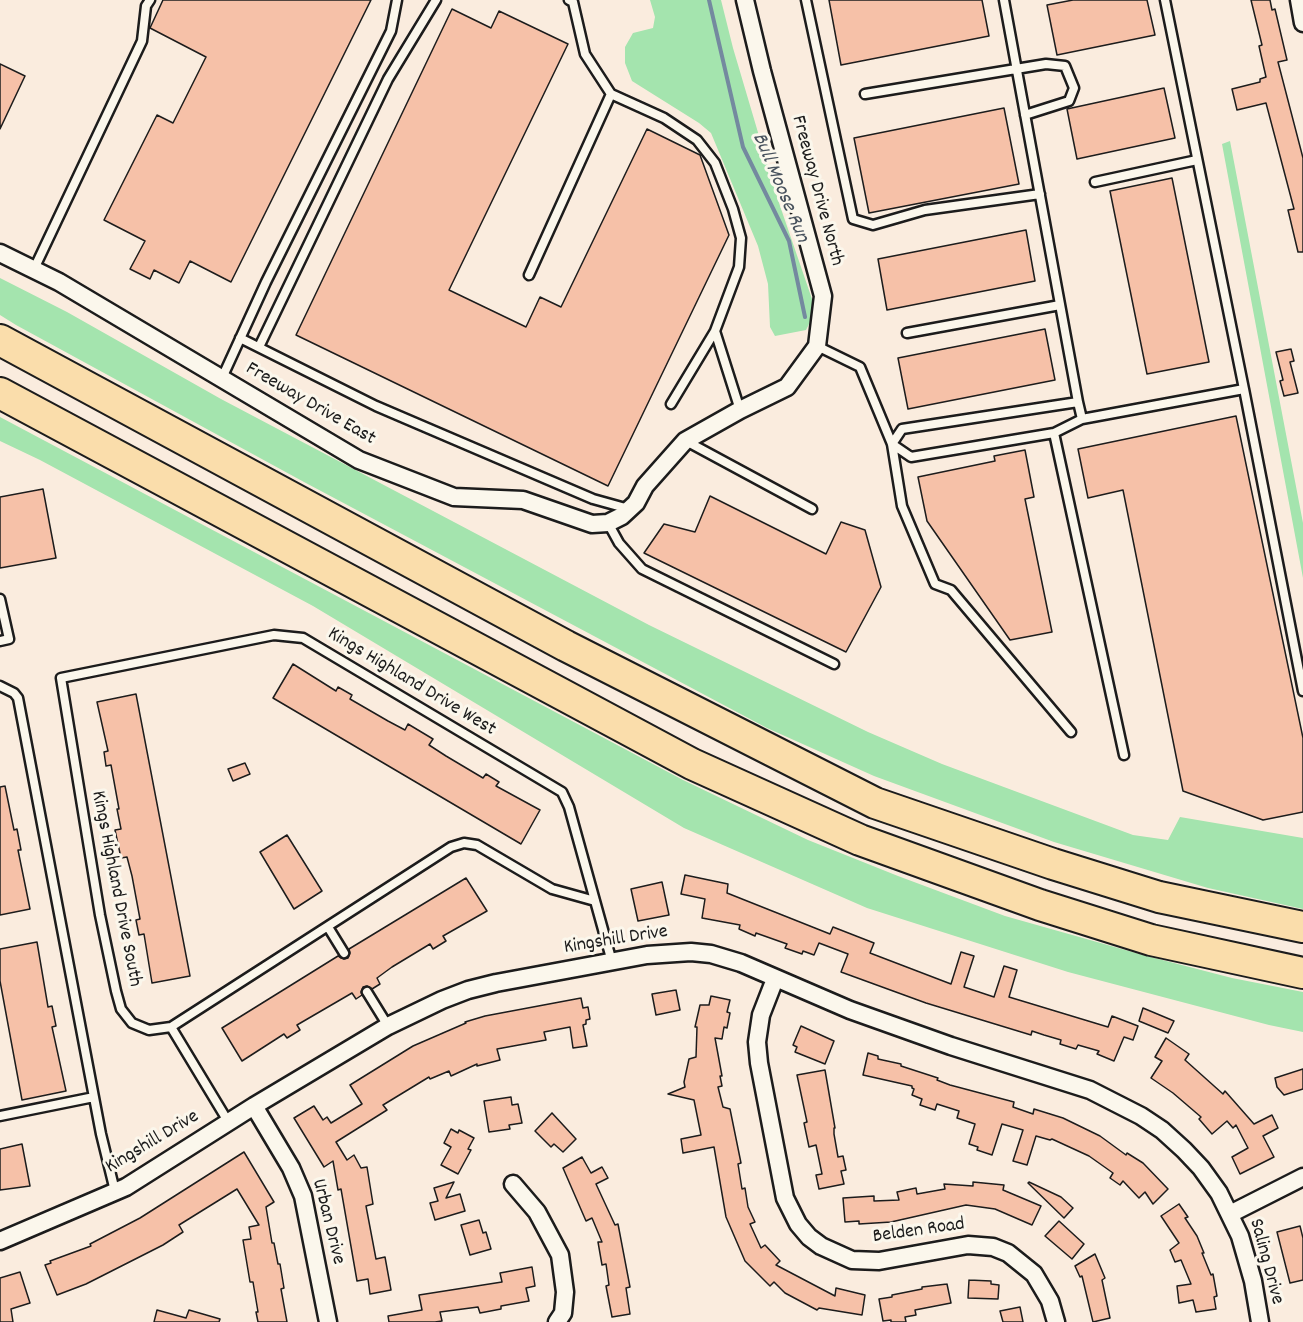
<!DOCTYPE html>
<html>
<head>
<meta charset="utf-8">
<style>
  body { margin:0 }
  canvas { display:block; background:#faecde }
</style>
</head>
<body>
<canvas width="1303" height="1322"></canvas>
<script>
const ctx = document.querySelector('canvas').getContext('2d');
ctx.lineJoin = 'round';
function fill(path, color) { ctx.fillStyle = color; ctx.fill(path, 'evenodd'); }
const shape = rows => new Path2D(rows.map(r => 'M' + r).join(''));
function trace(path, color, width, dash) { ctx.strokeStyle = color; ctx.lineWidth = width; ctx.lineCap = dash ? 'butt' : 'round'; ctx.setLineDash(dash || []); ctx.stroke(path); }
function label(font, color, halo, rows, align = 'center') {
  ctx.font = font + ' Dekko,sans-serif'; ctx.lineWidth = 6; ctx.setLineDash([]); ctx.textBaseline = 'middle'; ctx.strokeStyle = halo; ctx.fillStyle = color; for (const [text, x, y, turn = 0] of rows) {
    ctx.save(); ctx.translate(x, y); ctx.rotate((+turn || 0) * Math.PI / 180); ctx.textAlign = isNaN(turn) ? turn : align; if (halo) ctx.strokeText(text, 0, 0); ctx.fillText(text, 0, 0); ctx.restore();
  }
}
fill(shape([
  [650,0,721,0,733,48,778,200,812,299,812,318,806,330,775,336,770,327,768,284,758,246,711,133,699,123,632,81,625,63,625,47,633,33,653,28,655,17],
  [1230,141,1303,523,1303,578,1222,144],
  [0,278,67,312,221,399,649,625,868,732,942,764,1133,835,1168,840,1180,817,1303,838,1303,909,1208,888,1054,842,874,776,767,728,304,482,16,325,0,315],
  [0,417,683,780,808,840,898,876,1005,916,1143,955,1232,978,1303,992,1303,1032,1269,1025,1068,972,867,908,684,828,313,606,40,460,0,441]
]), '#a4e4ae');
trace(shape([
  [709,0,743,147,789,241,805,317]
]), '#74899f', 4);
const building = shape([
  [163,0,371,0,231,282,190,261,179,283,154,270,150,279,130,269,145,241,104,220,157,115,173,123,206,57,150,28,163,0],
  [829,0,982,0,989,36,841,65,829,0],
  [1073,0,1147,0,1155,35,1057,55,1047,5,1073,0],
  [1251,0,1270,0,1272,10,1275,9,1287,60,1278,62,1303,158,1303,252,1298,252,1288,210,1294,209,1266,103,1237,110,1232,89,1260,82,1260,79,1266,77,1259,46,1262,45,1251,0],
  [452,9,491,28,499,11,568,44,449,290,526,327,540,297,561,307,647,129,700,155,729,235,608,486,296,335,452,9],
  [0,64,25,76,0,129,0,64],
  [1164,88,1175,138,1077,159,1067,109,1164,88],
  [1004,108,1019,184,869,213,854,138,1004,108],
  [1172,178,1209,362,1147,374,1110,191,1172,178],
  [1026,230,1035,281,887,310,878,259,1026,230],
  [1045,329,1055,380,908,409,898,358,1045,329],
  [1291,349,1294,361,1290,362,1298,393,1284,396,1280,381,1283,380,1276,352,1291,349],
  [1236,416,1303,738,1303,812,1263,820,1183,791,1123,490,1088,498,1078,449,1236,416],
  [1025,450,1034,497,1025,499,1052,632,1010,640,927,521,918,477,995,461,994,456,1025,450],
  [43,489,56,558,0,568,0,497,43,489],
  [710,496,826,554,841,522,865,530,881,587,846,652,644,553,664,524,695,532,710,496],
  [293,664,336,691,338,687,352,695,350,699,388,721,405,730,408,724,433,739,429,745,446,756,483,778,486,774,499,782,496,786,540,810,521,844,273,698,293,664],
  [136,694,190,976,152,983,144,934,139,935,136,920,140,919,132,876,127,857,121,858,115,830,121,829,117,809,119,809,111,765,106,766,104,752,108,751,97,702,136,694],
  [245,763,250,774,233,781,228,769,245,763],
  [5,786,14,830,17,829,21,850,18,850,30,909,0,915,0,787,5,786],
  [287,835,322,891,294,909,260,852,287,835],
  [685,875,728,884,727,893,830,934,833,927,874,943,870,953,951,984,961,952,974,956,964,987,994,997,1004,966,1017,970,1009,997,1108,1027,1112,1016,1138,1026,1133,1040,1124,1037,1114,1061,1097,1054,1099,1051,1078,1045,1076,1049,1060,1044,1061,1040,1044,1035,1032,1031,1031,1035,926,1003,841,972,848,954,819,943,814,955,803,951,802,954,785,948,787,944,756,933,755,936,739,929,740,925,702,918,705,899,681,894,685,875],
  [466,878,487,911,443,936,446,941,433,949,430,944,392,967,377,978,380,984,372,989,367,986,363,987,361,992,362,995,356,999,352,993,297,1025,300,1030,287,1038,284,1034,242,1061,222,1028,338,956,344,959,348,958,350,953,349,949,466,878],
  [662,882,669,915,638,921,631,889,662,882],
  [37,942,48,1007,52,1006,56,1026,52,1027,66,1091,22,1100,0,981,0,949,37,942],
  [676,990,680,1010,656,1015,652,994,676,990],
  [711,996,730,1000,727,1012,730,1013,727,1028,724,1027,722,1039,715,1038,722,1076,720,1076,722,1086,718,1087,723,1107,730,1109,741,1163,738,1164,742,1189,745,1188,748,1207,755,1222,750,1224,761,1248,765,1245,780,1261,776,1265,835,1296,836,1288,865,1295,862,1315,819,1308,817,1310,785,1293,774,1282,770,1286,745,1261,726,1217,714,1147,683,1153,681,1139,701,1135,694,1100,668,1094,685,1087,684,1082,689,1059,696,1057,697,1027,695,1027,700,1005,709,1005,711,996],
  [581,998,583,1008,588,1007,590,1019,586,1020,586,1024,583,1025,587,1046,573,1048,570,1027,544,1032,546,1040,497,1049,500,1060,477,1066,477,1064,451,1076,449,1071,430,1079,429,1077,383,1105,387,1110,336,1142,347,1160,354,1155,361,1168,367,1167,373,1204,366,1206,376,1259,385,1257,391,1290,370,1294,368,1279,357,1281,341,1189,338,1190,333,1161,324,1167,294,1118,314,1106,323,1120,327,1117,331,1123,362,1104,350,1085,413,1046,466,1023,465,1022,485,1016,581,998],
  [1143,1008,1174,1021,1168,1033,1139,1021,1143,1008],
  [801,1026,834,1041,825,1064,795,1052,797,1047,793,1045,801,1026],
  [1166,1038,1189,1054,1185,1060,1223,1094,1225,1091,1254,1124,1272,1115,1278,1128,1263,1136,1274,1157,1240,1174,1232,1157,1248,1148,1236,1125,1233,1128,1227,1121,1212,1134,1199,1119,1201,1117,1173,1093,1151,1078,1162,1061,1155,1057,1166,1038],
  [868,1053,878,1056,878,1059,901,1064,901,1066,938,1078,937,1080,950,1085,1014,1102,1013,1107,1033,1114,1034,1109,1063,1118,1100,1136,1126,1155,1127,1153,1143,1163,1168,1189,1153,1204,1145,1192,1139,1198,1123,1181,1120,1185,1110,1178,1113,1173,1089,1156,1052,1139,1050,1140,1036,1136,1027,1165,1013,1161,1023,1130,1002,1124,992,1155,977,1150,978,1147,969,1144,975,1124,957,1118,959,1111,937,1104,935,1110,920,1105,922,1099,912,1095,914,1089,912,1088,912,1086,863,1075,868,1053],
  [1303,1069,1303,1089,1284,1095,1277,1087,1275,1078,1303,1069],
  [825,1070,835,1128,834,1128,834,1134,838,1157,843,1156,846,1170,841,1171,844,1184,819,1189,816,1175,822,1174,816,1145,809,1147,804,1123,807,1122,797,1075,825,1070],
  [511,1097,512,1105,518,1104,522,1123,509,1125,510,1129,489,1132,484,1101,511,1097],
  [552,1113,576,1139,563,1152,554,1144,551,1147,535,1131,552,1113],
  [451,1129,458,1133,459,1130,474,1138,468,1149,471,1150,458,1174,441,1165,451,1147,444,1143,451,1129],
  [22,1144,30,1186,0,1190,0,1149,22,1144],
  [244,1152,274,1202,266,1207,272,1243,274,1243,278,1264,280,1264,284,1288,281,1289,287,1322,258,1322,256,1312,258,1312,253,1282,250,1282,243,1240,251,1239,249,1227,259,1225,237,1189,179,1225,183,1232,163,1245,86,1284,57,1295,45,1265,51,1263,50,1261,91,1246,90,1244,140,1218,244,1152],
  [582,1157,591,1173,602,1167,608,1178,596,1184,615,1225,618,1224,630,1287,626,1288,630,1314,612,1317,606,1286,609,1285,606,1264,602,1265,598,1242,602,1242,592,1218,586,1221,563,1168,582,1157],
  [454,1182,446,1198,460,1194,465,1211,435,1220,430,1203,438,1201,434,1188,454,1182],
  [973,1182,1004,1185,1003,1190,1041,1206,1032,1225,995,1209,966,1205,891,1222,859,1224,859,1221,845,1222,843,1198,874,1196,874,1201,899,1200,897,1192,916,1188,917,1194,945,1189,944,1184,973,1186,973,1182],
  [1029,1182,1061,1197,1073,1208,1064,1218,1028,1183,1029,1182],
  [1179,1204,1188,1217,1185,1218,1197,1236,1204,1253,1202,1253,1211,1275,1213,1274,1217,1296,1214,1297,1216,1309,1196,1312,1193,1300,1179,1303,1177,1286,1191,1284,1181,1260,1175,1262,1170,1250,1179,1243,1161,1216,1179,1204],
  [479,1220,483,1233,486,1232,491,1249,470,1255,461,1225,479,1220],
  [1059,1221,1084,1244,1072,1259,1045,1236,1059,1221],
  [1300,1226,1303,1238,1303,1280,1290,1283,1277,1232,1300,1226],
  [1095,1254,1105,1278,1102,1280,1110,1318,1093,1322,1082,1276,1080,1277,1075,1266,1095,1254],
  [532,1267,535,1286,526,1288,529,1301,501,1306,501,1309,480,1313,478,1307,440,1312,442,1321,435,1322,389,1322,388,1316,422,1310,419,1295,502,1282,500,1273,532,1267],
  [20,1272,30,1303,11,1309,13,1322,0,1322,0,1278,20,1272],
  [969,1280,991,1281,991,1284,999,1285,998,1299,968,1298,969,1280],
  [947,1284,951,1303,915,1310,916,1315,905,1317,906,1322,891,1322,891,1320,883,1321,879,1299,892,1297,892,1295,922,1289,922,1287,947,1284],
  [1020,1307,1023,1322,1003,1322,1000,1311,1020,1307],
  [157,1310,186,1318,189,1310,220,1319,219,1322,154,1322,157,1310]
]);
fill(building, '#f6c1a8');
trace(building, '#1c1c1c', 1.5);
const service = shape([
  [806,0,853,219,873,225,925,210,1040,194],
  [611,94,664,118,697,140,715,163,733,209,741,238,739,267,715,331],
  [865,94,1046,64,1065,66,1074,88,1069,101,1025,115],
  [1095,182,1197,160],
  [34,269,142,41,146,6,150,0],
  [529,275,611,94,585,54,573,2,569,0],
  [907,333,1060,305],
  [240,338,376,406,593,499,629,509],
  [817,346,860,367,892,444,902,506,935,584,951,590,1071,732],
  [259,347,388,79,436,0],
  [222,378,266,282,391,31,397,0],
  [1244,389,1303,691],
  [1078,402,1082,419,1244,389,1165,0],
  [671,404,715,331,740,410],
  [1054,433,1124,755],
  [686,441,812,509],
  [892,444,902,429,1078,402,1004,0],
  [892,444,911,457,1054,433,1082,419],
  [608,523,619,543,642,569,834,664],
  [0,599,9,639,0,641],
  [0,686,14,693,18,698,101,1134,115,1191],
  [328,927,344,953],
  [367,992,388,1026],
  [171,1027,451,847,464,843,477,845,552,889,595,901],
  [0,1116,94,1097],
  [229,1123,171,1027,149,1030,132,1023,121,1009,116,991,100,915,61,678,274,635,303,638,562,792,569,807,612,962]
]);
const minor = shape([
  [1299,0,1303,23],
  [0,253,59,282,359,460,454,497,523,500,592,524,608,523,622,516,636,503,645,486,685,441,740,410,787,387,817,346,823,296,762,71,745,0],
  [775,979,761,1015,757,1042,759,1063,785,1198,798,1224,809,1237,821,1246,852,1260,879,1261,968,1245,993,1247,1008,1253,1034,1274,1050,1301,1056,1322],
  [254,1106,291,1168,303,1196,328,1322],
  [513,1184,537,1212,560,1255,565,1292,563,1313,557,1322],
  [1230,1214,1303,1177],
  [0,1241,126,1187,254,1106,388,1026,442,1000,468,990,496,983,647,955,691,952,711,954,741,963,850,1010,951,1046,1090,1090,1141,1116,1162,1130,1184,1150,1201,1168,1219,1193,1240,1236,1253,1281,1260,1322]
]);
const motorway = shape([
  [0,340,566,646,875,803,1053,864,1159,897,1303,927],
  [0,393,692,764,860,840,1040,905,1151,940,1303,973]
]);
trace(service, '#1c1c1c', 13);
trace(minor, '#1c1c1c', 21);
trace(motorway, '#1c1c1c', 34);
trace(service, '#fbf7ec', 8);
trace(minor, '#fbf7ec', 16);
trace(motorway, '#faddab', 30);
label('20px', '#1c1c1c', '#fbf7ec', [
  ["Freeway Drive North",816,191,75],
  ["Freeway Drive East",310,405,30],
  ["Kings Highland Drive West",411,683,31],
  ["Kings Highland Drive South",115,889,79],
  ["Kingshill Drive",616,941,-9],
  ["Kingshill Drive",153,1143,-31],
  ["Urban Drive",327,1222,76],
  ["Belden Road",919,1232,-8],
  ["Saling Drive",1265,1262,75]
]);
label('italic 21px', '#48525d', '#fbf7ec', [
  ["Bull Moose Run",779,188,67]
]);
</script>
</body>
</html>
